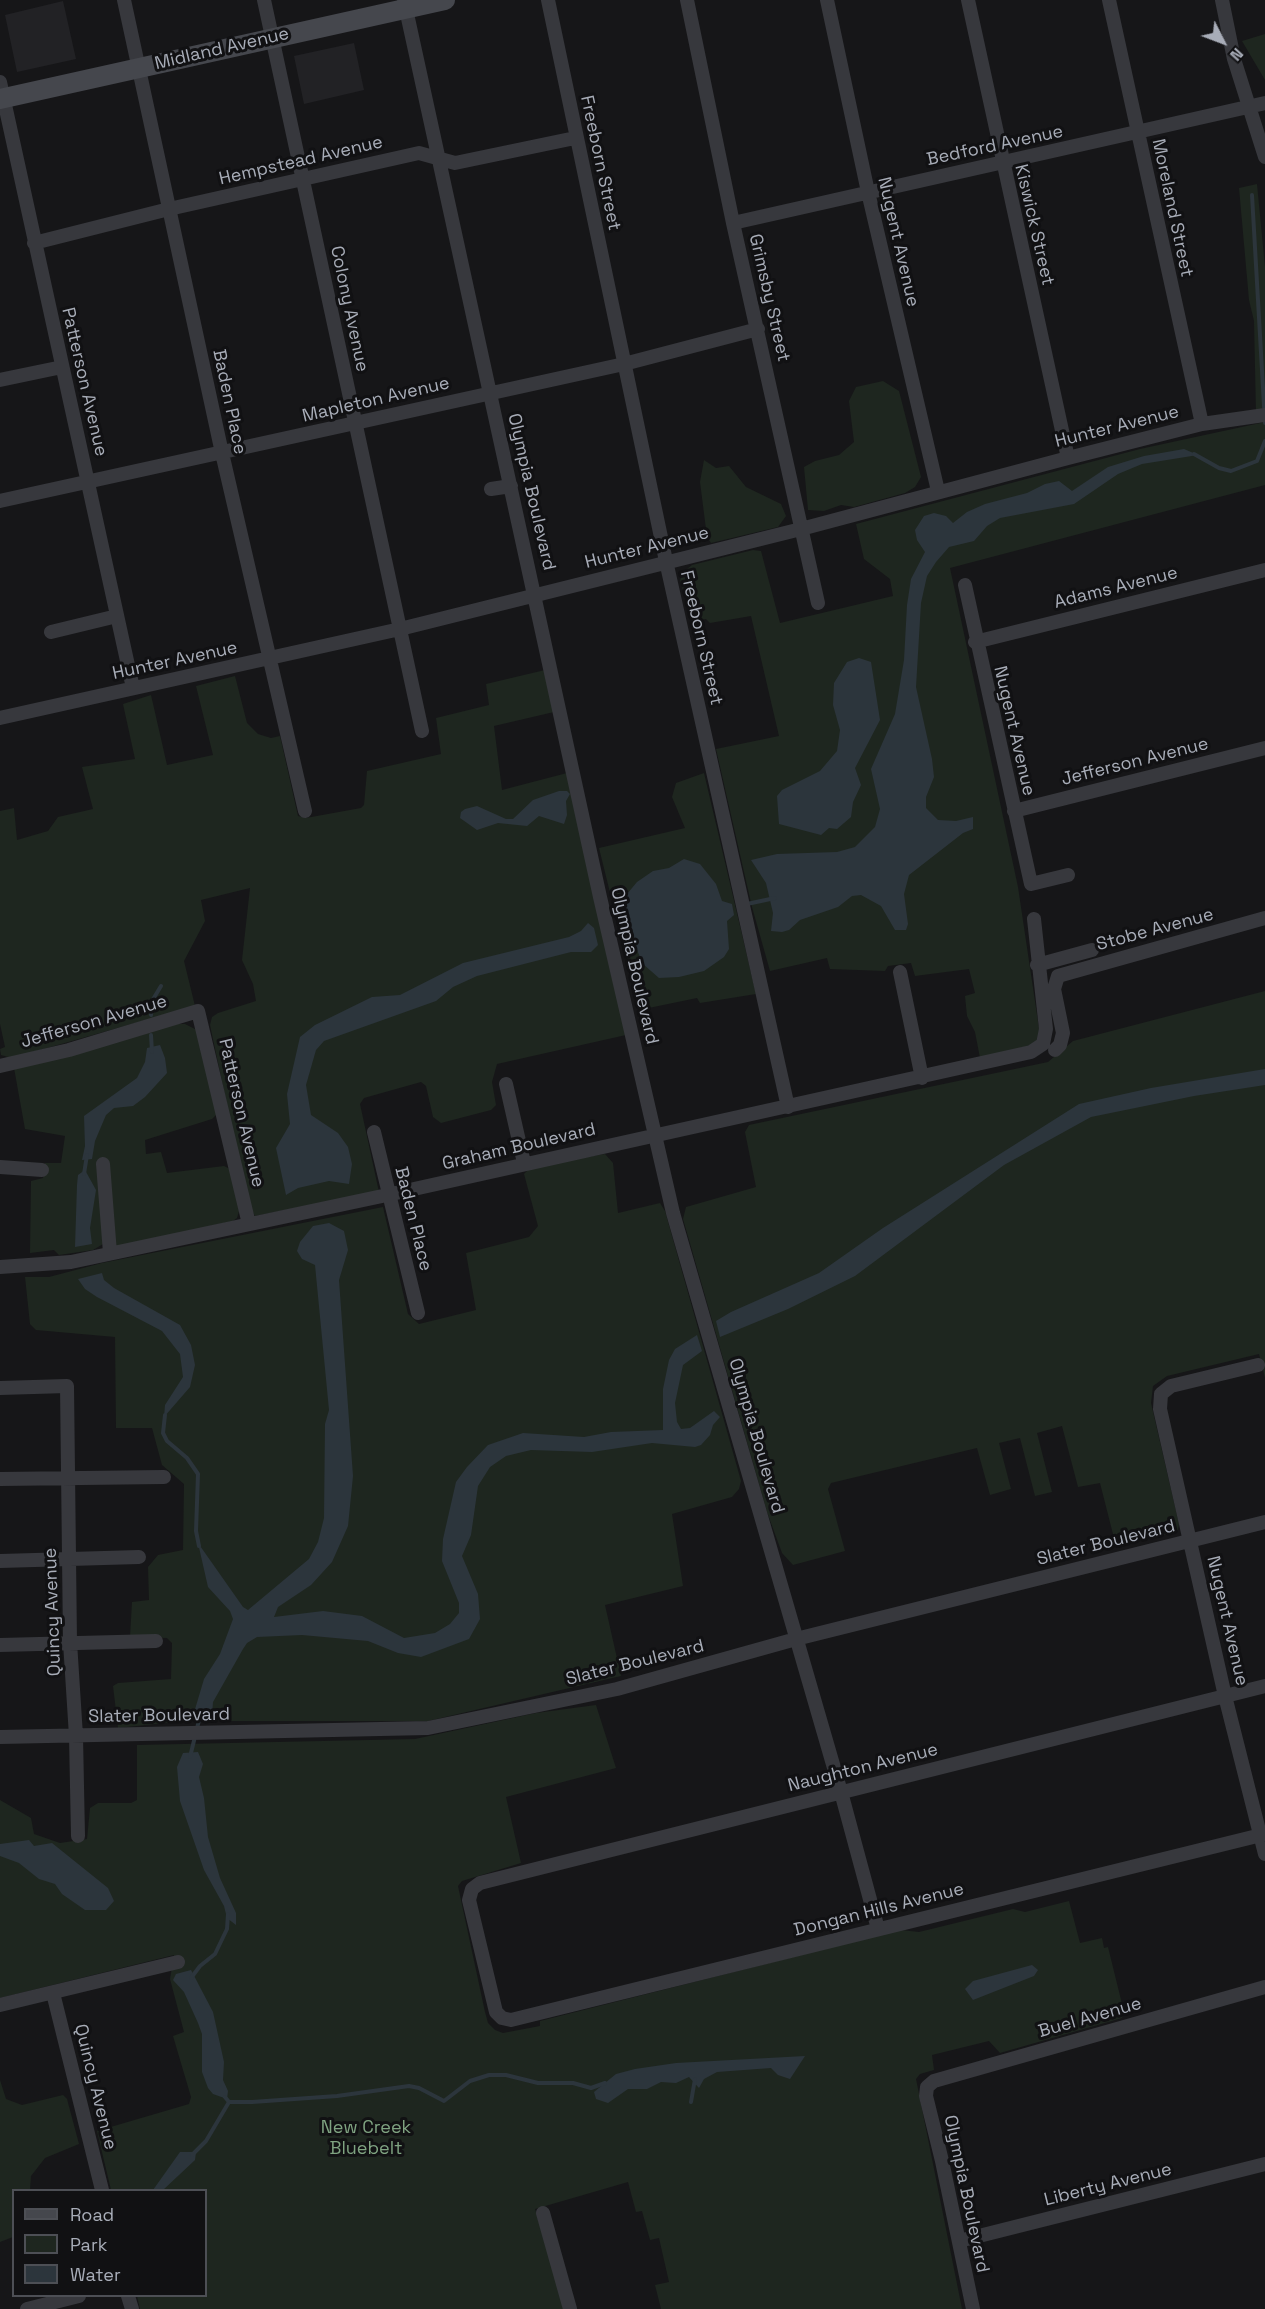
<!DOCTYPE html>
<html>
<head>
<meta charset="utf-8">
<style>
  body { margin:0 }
  #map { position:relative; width:1265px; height:2309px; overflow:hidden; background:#161618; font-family:"Space Grotesk",sans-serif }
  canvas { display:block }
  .legend { position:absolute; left:12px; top:2189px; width:195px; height:108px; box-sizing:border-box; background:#111113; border:2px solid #4d4f55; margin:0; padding:8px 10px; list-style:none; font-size:18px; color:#a8adb8 }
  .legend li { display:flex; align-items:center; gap:12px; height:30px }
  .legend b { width:30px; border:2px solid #4d4f55 }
  .north { position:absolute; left:1193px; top:12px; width:60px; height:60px; -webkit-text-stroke:4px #111113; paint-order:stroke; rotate:132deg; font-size:16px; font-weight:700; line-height:24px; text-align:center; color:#a8adb8 }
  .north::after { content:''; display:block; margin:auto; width:21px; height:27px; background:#a8adb8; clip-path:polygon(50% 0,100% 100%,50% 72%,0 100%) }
</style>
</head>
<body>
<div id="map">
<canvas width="1265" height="2309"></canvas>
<ul class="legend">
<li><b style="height:8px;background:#45474d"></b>Road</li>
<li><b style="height:16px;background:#1e261f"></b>Park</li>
<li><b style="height:16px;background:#2c353c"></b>Water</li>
</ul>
<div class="north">N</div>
</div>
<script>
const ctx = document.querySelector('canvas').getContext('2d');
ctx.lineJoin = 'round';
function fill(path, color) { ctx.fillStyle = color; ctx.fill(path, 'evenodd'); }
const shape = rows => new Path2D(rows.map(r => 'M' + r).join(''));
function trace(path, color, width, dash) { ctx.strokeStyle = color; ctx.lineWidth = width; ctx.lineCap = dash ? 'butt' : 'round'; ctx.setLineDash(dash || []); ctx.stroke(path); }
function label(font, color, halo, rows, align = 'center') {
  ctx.font = font + ' "Space Grotesk",sans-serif'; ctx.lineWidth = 6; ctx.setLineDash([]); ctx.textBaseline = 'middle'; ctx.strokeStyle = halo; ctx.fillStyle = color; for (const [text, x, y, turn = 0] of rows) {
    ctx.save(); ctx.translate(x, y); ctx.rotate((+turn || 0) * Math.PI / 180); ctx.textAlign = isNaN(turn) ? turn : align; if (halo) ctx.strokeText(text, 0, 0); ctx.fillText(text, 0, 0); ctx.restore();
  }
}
fill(shape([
  [63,1,76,59,17,72,5,15],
  [354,43,364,90,304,104,294,56]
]), '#222225');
fill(shape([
  [1265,34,1265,80,1242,41],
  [1257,184,1265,267,1265,412,1256,414,1254,321,1249,300,1239,188],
  [883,381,899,391,921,477,915,487,905,493,854,507,841,505,824,511,808,510,804,467,815,461,839,455,854,442,849,401,856,387],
  [1265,422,1265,485,950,568,1018,887,1040,1035,1036,1044,980,1058,975,1032,967,1016,965,996,975,993,969,969,915,976,911,963,888,966,885,971,830,969,827,958,770,971,752,907,716,749,779,736,751,616,710,623,706,619,697,621,691,614,680,581,682,573,692,565,753,550,761,551,780,623,893,596,890,579,864,559,856,524,1140,449],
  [704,460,716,468,729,466,746,487,781,504,786,516,778,527,711,543,707,537,700,482],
  [545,670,554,712,494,726,502,790,567,773,626,1035,497,1064,492,1082,496,1105,491,1110,441,1123,433,1117,426,1086,421,1082,364,1098,360,1104,379,1192,255,1216,248,1204,210,1025,212,1017,218,1013,256,1001,253,984,242,960,250,888,201,900,205,921,184,961,195,1006,12,1058,1,1055,0,1049,5,1047,0,1024,0,811,14,808,17,840,48,831,58,817,93,809,82,767,135,759,123,704,151,695,167,765,213,755,196,686,235,676,247,723,258,734,271,738,280,736,298,816,306,818,361,808,364,805,367,771,441,754,436,718,489,705,486,684],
  [704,773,756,994,700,1003,697,998,639,1010,599,848,685,828,672,797,676,783],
  [1265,991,1265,1378,1259,1354,1167,1376,1153,1386,1151,1403,1179,1524,1178,1530,1170,1534,1116,1546,1100,1483,1078,1487,1062,1426,1037,1433,1052,1492,1035,1496,1020,1438,999,1443,1011,1489,990,1495,977,1448,831,1483,828,1489,845,1551,793,1565,782,1553,767,1512,683,1219,686,1207,756,1187,745,1132,749,1125,1048,1062,1073,1041],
  [177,1024,185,1024,197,1030,217,1114,212,1119,145,1140,146,1154,161,1152,167,1173,224,1166,230,1169,240,1208,237,1218,233,1221,118,1247,103,1244,93,1250,59,1255,54,1250,30,1253,31,1181,43,1178,45,1163,61,1163,65,1136,25,1129,14,1068],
  [605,1154,613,1163,618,1213,660,1203,665,1211,741,1481,739,1489,732,1497,672,1514,683,1586,605,1605,621,1676,428,1721,183,1721,118,1728,113,1686,118,1683,171,1679,172,1643,167,1638,130,1637,132,1602,149,1600,148,1567,158,1555,183,1550,184,1484,162,1465,152,1428,116,1428,115,1337,36,1330,30,1324,25,1277,49,1277,102,1263,383,1207,408,1314,419,1324,476,1310,466,1253,529,1237,538,1226,524,1174,532,1166],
  [596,1705,616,1768,506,1797,521,1863,462,1881,458,1886,485,2012,488,2023,495,2030,503,2033,540,2026,540,2021,880,1935,901,1930,919,1932,1013,1909,1025,1912,1069,1901,1080,1943,1102,1938,1104,1948,1108,1947,1124,2012,1122,2018,1000,2053,989,2041,932,2055,934,2070,920,2074,916,2079,962,2309,661,2309,655,2285,669,2282,659,2238,650,2240,642,2211,636,2212,628,2182,535,2209,565,2309,140,2309,137,2296,206,2296,206,2190,111,2190,97,2131,189,2104,191,2097,173,2036,184,2032,170,1979,174,1955,0,1998,0,1800,31,1818,34,1834,60,1843,87,1839,90,1808,98,1803,131,1803,137,1800,137,1745,415,1739,536,1713],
  [0,2080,6,2099,22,2105,63,2095,67,2099,79,2144,45,2158,31,2176,30,2190,14,2190,13,2237,0,2242]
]), '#1e261f');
fill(shape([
  [1184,449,1198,455,1142,464,1118,474,1074,504,1000,518,987,526,974,541,949,547,936,562,927,576,921,603,916,687,932,759,934,777,926,797,926,808,938,820,956,821,973,817,973,829,963,833,909,875,904,894,908,924,906,930,895,930,881,906,861,895,852,896,838,907,800,920,789,930,782,932,771,931,773,913,766,883,751,860,777,854,837,852,855,847,875,827,880,809,871,769,895,714,904,660,907,605,911,579,925,552,917,540,915,530,924,516,934,513,946,516,953,523,967,512,985,504,1027,493,1045,484,1059,481,1072,491,1108,467,1144,456],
  [859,658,871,662,880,720,855,768,861,785,853,802,851,817,837,829,829,828,821,835,779,824,777,796,782,790,820,771,837,751,840,730,833,705,834,683,847,662],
  [559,791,567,791,570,794,566,801,567,815,564,824,539,816,527,826,498,823,477,830,460,818,461,812,465,809,477,806,506,819,513,819,533,800],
  [684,859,700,864,716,884,722,901,732,904,734,915,727,921,729,949,724,957,704,971,679,977,659,978,643,964,637,950,626,937,622,921,627,894,637,882,653,871,669,868],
  [588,923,594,928,598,945,591,952,571,952,477,976,453,987,436,1001,324,1041,316,1050,306,1085,311,1115,338,1133,348,1147,352,1164,349,1184,329,1181,298,1188,286,1195,276,1148,290,1124,287,1094,300,1037,315,1025,372,997,400,995,463,963,569,937,581,931],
  [160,1045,165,1058,167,1073,145,1097,133,1106,114,1108,106,1115,95,1141,92,1159,82,1160,85,1146,84,1116,137,1078,145,1062,147,1048],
  [1265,1069,1265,1085,1194,1096,1091,1117,1004,1165,855,1276,788,1309,720,1337,716,1321,731,1312,819,1273,883,1228,1079,1104,1151,1088],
  [85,1170,96,1190,90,1228,92,1244,75,1247,77,1185,78,1175],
  [329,1223,344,1231,348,1250,339,1280,353,1476,348,1526,332,1562,311,1585,278,1607,274,1617,323,1611,362,1616,404,1638,435,1633,450,1624,459,1613,459,1603,442,1561,443,1539,456,1482,467,1467,488,1445,523,1433,584,1437,611,1432,663,1430,663,1389,669,1360,675,1349,697,1335,702,1351,683,1365,675,1403,677,1422,681,1429,690,1428,714,1411,720,1417,713,1425,710,1435,701,1445,695,1447,652,1443,592,1452,531,1450,506,1456,490,1467,478,1486,471,1535,462,1556,478,1594,480,1619,469,1639,421,1657,398,1653,368,1641,302,1635,257,1637,247,1643,243,1649,213,1702,212,1715,193,1716,204,1679,220,1654,233,1619,230,1611,208,1587,198,1543,243,1607,248,1610,309,1559,318,1542,324,1518,325,1424,329,1410,315,1265,302,1259,297,1251,300,1242,313,1226],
  [102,1273,104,1280,114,1288,180,1325,191,1345,195,1365,190,1387,164,1417,165,1405,183,1377,180,1354,162,1331,97,1297,85,1289,78,1279],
  [198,1752,203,1764,199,1777,204,1798,208,1837,220,1878,236,1913,236,1925,227,1918,224,1906,204,1870,180,1801,177,1767,183,1753],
  [29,1840,34,1846,52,1843,108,1888,114,1901,106,1910,85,1910,62,1894,55,1884,39,1879,19,1863,0,1856,0,1844],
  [1032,1965,1038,1970,1034,1976,973,2000,965,1989,973,1981],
  [191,1970,213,2012,224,2062,223,2080,228,2091,227,2099,213,2094,208,2088,202,2072,202,2034,198,2023,184,1992,173,1980,176,1974],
  [805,2056,790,2079,778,2075,771,2068,717,2072,704,2079,699,2088,689,2077,676,2083,661,2082,647,2089,628,2089,608,2103,596,2099,594,2092,616,2074,635,2069,676,2063],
  [180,2152,196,2152,195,2160,163,2190,153,2190]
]), '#2c353c');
trace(shape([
  [1252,195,1265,423],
  [1194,454,1219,468,1231,471,1257,461,1265,441],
  [747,904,775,898],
  [151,1015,152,1001,161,986],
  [151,1035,152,1052],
  [84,1174,87,1155],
  [165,1415,163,1433,167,1441,187,1458,198,1474,196,1531,199,1546],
  [190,1757,201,1712],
  [191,1978,200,1966,215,1954,227,1929,228,1914],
  [225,2097,229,2102,252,2102,337,2096,409,2086,419,2088,444,2101,470,2081,489,2075,506,2075,538,2083,573,2083,591,2088,605,2083],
  [691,2102,695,2079],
  [192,2155,206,2141,229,2102]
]), '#2c353c', 4);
trace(shape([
  [124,0,222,453,305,811],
  [264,0,422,731],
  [404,0,600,897,673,1213,841,1792,878,1929],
  [548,0,666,561,788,1107],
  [687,0,733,223,818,603],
  [827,0,868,192,938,491],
  [968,0,1068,458],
  [1109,0,1202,424],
  [1222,0,1234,59,1265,157],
  [0,82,133,688],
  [733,223,1265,103],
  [34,243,169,209,419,153,455,163,575,138],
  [0,380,62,367],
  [491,489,511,486],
  [0,501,624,364,758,329],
  [965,585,1031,884,1068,875],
  [51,632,117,616],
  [975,642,1265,570],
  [0,718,400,629,801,529,1068,458,1202,424,1265,415],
  [1014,811,1265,748],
  [1037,965,1092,950],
  [900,972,922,1078],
  [1055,1050,1060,1045,1063,1033,1054,989,1058,976,1265,918],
  [0,1066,69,1050,198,1011,249,1224],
  [506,1084,524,1163],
  [374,1132,418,1313],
  [103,1164,110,1253],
  [0,1167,42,1170],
  [0,1267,71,1262,387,1195,1031,1052,1043,1044,1046,1029,1034,919],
  [1258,1365,1171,1386,1161,1394,1160,1409,1225,1696,1265,1854],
  [0,1388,67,1386,70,1642,76,1736,78,1836],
  [0,1479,164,1477],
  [0,1561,139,1557],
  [0,1645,156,1641],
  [1265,1686,480,1883,472,1889,469,1900,496,2012,502,2018,511,2020,1265,1834],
  [0,1737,428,1728,617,1689,796,1639,1265,1522],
  [53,1993,102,2190],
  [0,2005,178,1962],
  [543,2213,570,2309],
  [959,2241,1265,2164],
  [128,2296,132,2309],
  [27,2309,79,2296],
  [973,2309,942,2161,926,2096,927,2087,934,2081,1265,1987]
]), '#37383d', 14);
trace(shape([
  [0,99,445,0]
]), '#45474d', 20);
label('18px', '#a8adb8', '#111113', [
  ["Midland Avenue",222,49,-13],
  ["Bedford Avenue",995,146,-12],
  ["Hempstead Avenue",301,161,-13],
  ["Freeborn Street",600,163,78],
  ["Moreland Street",1172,208,78],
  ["Kiswick Street",1034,225,77],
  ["Nugent Avenue",898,242,77],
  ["Grimsby Street",769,298,77],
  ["Colony Avenue",349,309,78],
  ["Patterson Avenue",84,382,77],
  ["Mapleton Avenue",376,400,-13],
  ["Baden Place",229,402,78],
  ["Hunter Avenue",1117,427,-14],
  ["Olympia Boulevard",531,492,77],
  ["Hunter Avenue",647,548,-14],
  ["Adams Avenue",1116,588,-14],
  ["Freeborn Street",701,638,77],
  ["Hunter Avenue",175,661,-12],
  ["Nugent Avenue",1014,731,77],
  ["Jefferson Avenue",1135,762,-14],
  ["Stobe Avenue",1155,930,-15],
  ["Olympia Boulevard",634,966,77],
  ["Jefferson Avenue",94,1022,-16],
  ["Patterson Avenue",241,1113,77],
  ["Graham Boulevard",519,1147,-13],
  ["Baden Place",413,1219,76],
  ["Olympia Boulevard",756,1436,74],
  ["Slater Boulevard",1106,1543,-14],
  ["Quincy Avenue",53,1612,-92],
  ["Nugent Avenue",1227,1621,77],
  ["Slater Boulevard",635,1663,-14],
  ["Slater Boulevard",159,1716,-1],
  ["Naughton Avenue",863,1768,-14],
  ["Dongan Hills Avenue",879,1910,-14],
  ["Buel Avenue",1090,2018,-16],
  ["Quincy Avenue",95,2087,76],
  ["Liberty Avenue",1108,2185,-14],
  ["Olympia Boulevard",966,2194,78]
]);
label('18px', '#7fa381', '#111113', [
  ["New Creek",366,2128],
  ["Bluebelt",366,2149]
]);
</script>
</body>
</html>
